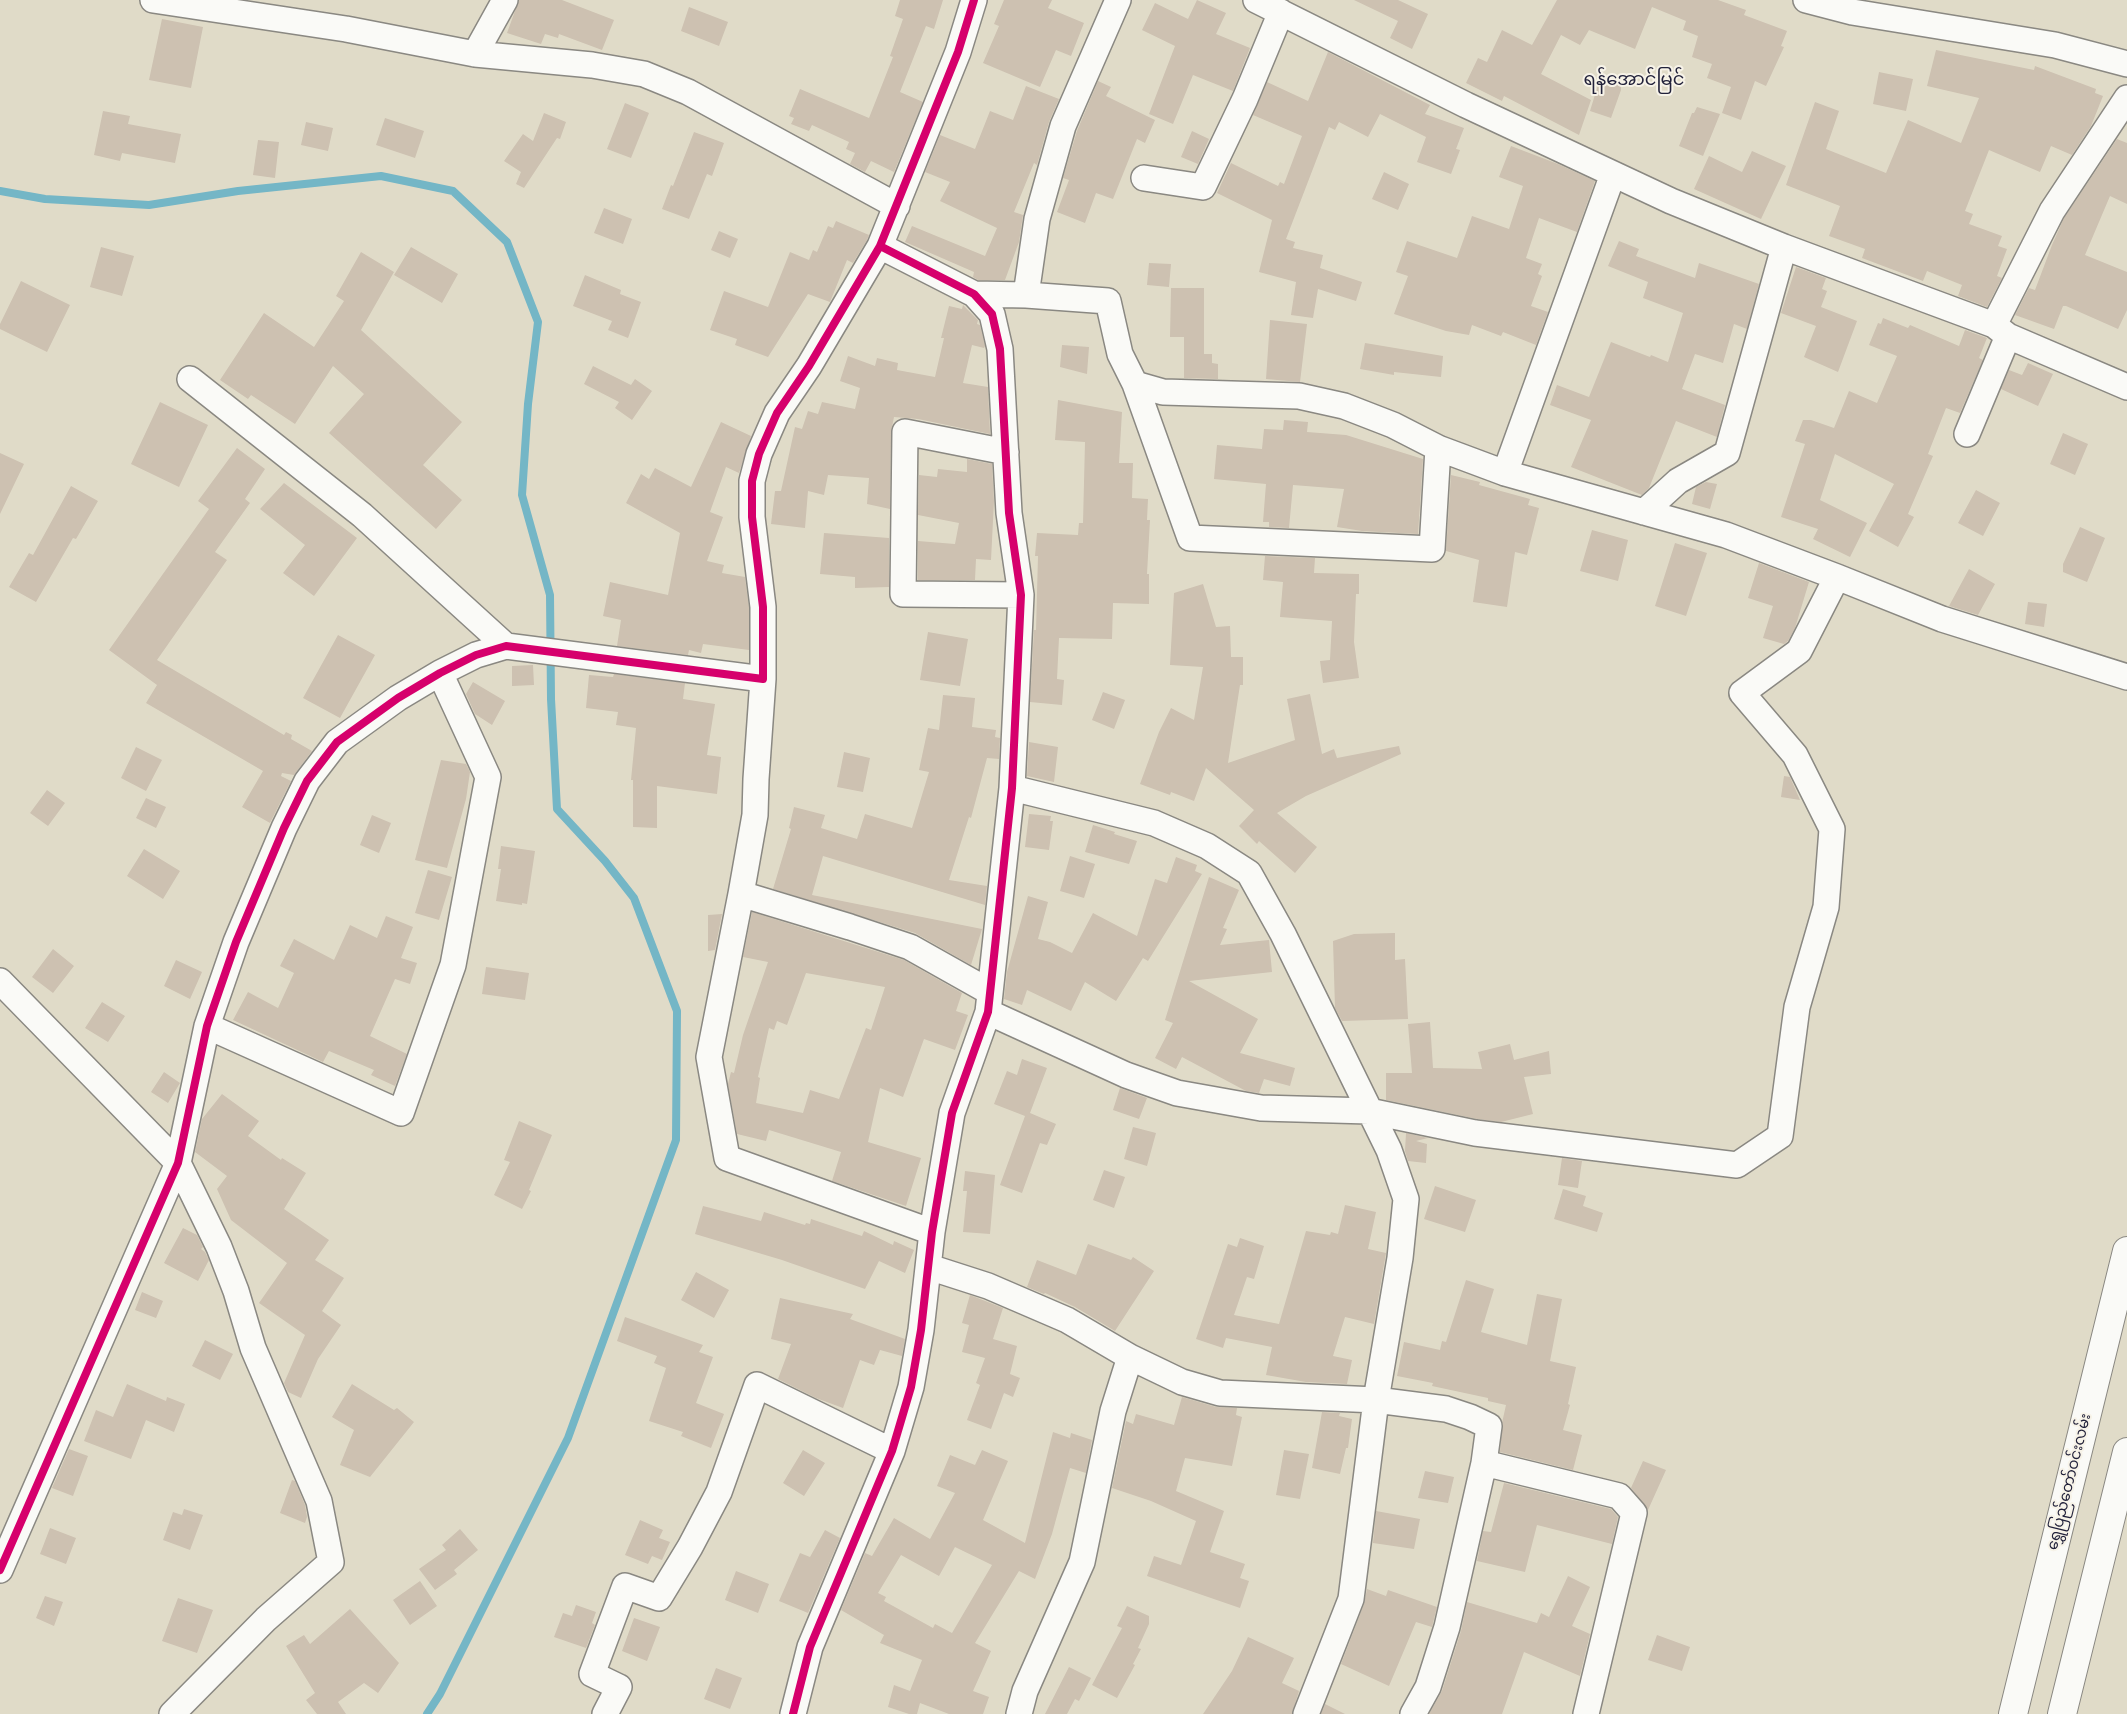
<!DOCTYPE html>
<html>
<head>
<meta charset="utf-8">
<style>
  body { margin:0 }
  canvas { display:block; background:#e0dbc8 }
</style>
</head>
<body>
<canvas width="2127" height="1714"></canvas>
<script>
const ctx = document.querySelector('canvas').getContext('2d');
ctx.lineJoin = 'round';
const shape = rows => new Path2D(rows.map(r => 'M' + r).join(''));
function trace(path, color, width, dash) { ctx.strokeStyle = color; ctx.lineWidth = width; ctx.lineCap = dash ? 'butt' : 'round'; ctx.setLineDash(dash || []); ctx.stroke(path); }
function fill(path, color) { ctx.fillStyle = color; ctx.fill(path, 'evenodd'); }
function label(font, color, halo, rows, align = 'center') {
  ctx.font = font + ' "Libre Bodoni","Noto Sans Myanmar",serif'; ctx.lineWidth = 4; ctx.setLineDash([]); ctx.textBaseline = 'middle'; ctx.strokeStyle = halo; ctx.fillStyle = color; for (const [text, x, y, turn = 0] of rows) {
    ctx.save(); ctx.translate(x, y); ctx.rotate((+turn || 0) * Math.PI / 180); ctx.textAlign = isNaN(turn) ? turn : align; if (halo) ctx.strokeText(text, 0, 0); ctx.fillText(text, 0, 0); ctx.restore();
  }
}
trace(shape([
  [0,191,45,199,149,205,238,191,381,176,453,191,507,242,538,322,528,404,522,495,550,595,551,699,557,809,605,861,634,898,677,1011,676,1140,568,1438,440,1694,427,1714]
]), '#74b6c6', 8);
fill(shape([
  [519,0,562,0,614,20,602,50,559,34,558,38,545,34,541,44,507,33],
  [900,0,943,0,934,29,926,26,900,92,923,102,894,172,871,161,865,172,850,164,855,153,846,149,849,142,812,125,809,131,791,124,794,118,789,116,800,89,869,118,893,57,890,56,903,19,895,16],
  [1004,0,1052,0,1048,8,1084,23,1071,56,1056,50,1040,87,983,63,999,26,994,24],
  [1197,0,1226,13,1216,34,1250,48,1233,91,1193,75,1173,124,1149,114,1175,46,1142,30,1155,3,1188,19],
  [1354,0,1398,0,1428,14,1412,49,1390,38,1398,21],
  [1557,0,1718,0,1746,10,1744,15,1787,31,1781,46,1784,47,1766,86,1755,81,1741,120,1722,113,1731,87,1707,78,1712,64,1692,57,1698,36,1683,30,1686,21,1652,7,1635,49,1589,30,1580,45,1561,35,1541,74,1591,100,1579,135,1504,96,1502,101,1466,83,1478,58,1487,62,1502,30,1532,45],
  [689,7,728,22,719,46,681,31],
  [162,19,203,27,191,88,149,80],
  [1936,50,2034,70,2035,66,2096,89,2095,93,2103,96,2091,126,2072,155,2051,146,2040,172,1989,150,1965,211,1973,214,1969,224,2002,236,1998,246,2007,249,1997,276,2002,278,1987,307,1958,296,1962,285,1927,271,1923,281,1862,258,1865,249,1829,236,1840,206,1786,185,1815,102,1839,111,1826,149,1886,173,1908,120,1961,143,1979,98,1927,86],
  [1328,52,1430,105,1425,114,1464,128,1456,149,1460,150,1451,174,1417,162,1426,137,1380,114,1368,137,1339,122,1335,130,1329,127,1286,239,1295,242,1293,248,1323,255,1320,268,1362,282,1356,301,1318,289,1313,318,1291,315,1296,282,1259,272,1272,220,1217,193,1231,163,1278,186,1280,182,1284,184,1302,136,1253,115,1267,82,1308,101],
  [1879,72,1913,79,1906,111,1873,104],
  [1601,75,1621,82,1621,90,1611,118,1590,111],
  [1098,81,1111,87,1106,96,1155,120,1145,143,1137,139,1113,199,1096,193,1085,223,1057,212,1069,180,1063,178,1077,131],
  [1026,86,1059,99,1049,122,1037,165,1034,163,1014,212,1023,215,1019,242,1005,280,978,280,973,277,974,272,905,242,912,226,985,256,997,228,940,201,950,182,925,172,940,135,975,149,990,111,1013,120],
  [625,103,649,113,631,158,607,149],
  [1697,107,1720,114,1703,156,1679,146,1692,113,1694,113],
  [103,111,130,116,128,124,181,134,175,163,122,153,120,161,94,155],
  [544,113,566,122,560,139,557,138,524,188,516,184,521,172,504,161,523,134,533,141],
  [385,118,424,131,415,158,376,145],
  [306,122,333,128,328,151,301,145],
  [1192,131,1209,139,1198,164,1181,157],
  [694,132,724,143,712,176,707,174,689,219,662,209,671,185,673,186],
  [2117,139,2127,143,2127,204,2110,196,2085,255,2127,272,2127,310,2118,329,2066,306,2063,306,2054,329,2015,315,2029,288,2035,290,2052,245,2064,218],
  [258,140,279,142,275,178,253,175],
  [1511,146,1558,164,1595,181,1577,232,1539,218,1526,258,1542,264,1538,274,1542,276,1531,306,1548,312,1536,345,1503,332,1501,336,1472,325,1469,335,1446,331,1394,314,1408,276,1396,272,1407,241,1457,258,1472,216,1509,229,1523,186,1499,177],
  [1752,151,1786,166,1761,219,1694,189,1709,156,1742,172],
  [1384,172,1409,184,1398,210,1372,199],
  [604,208,632,219,623,244,594,233],
  [836,221,869,235,867,240,853,263,847,260,830,302,808,294,768,357,735,345,737,339,710,330,724,291,768,307,790,252,809,260,813,250,817,252,828,226,833,228],
  [719,231,738,239,730,258,711,250],
  [1619,241,1639,249,1636,256,1695,278,1699,263,1759,284,1747,329,1734,324,1723,363,1695,354,1682,389,1725,405,1717,437,1676,421,1649,488,1642,495,1571,467,1591,420,1550,405,1557,385,1589,397,1611,342,1650,357,1651,355,1668,362,1683,313,1643,298,1648,282,1608,266],
  [101,247,134,256,122,296,90,287],
  [411,247,458,274,442,303,394,275],
  [361,252,394,272,361,330,462,422,423,465,462,500,436,529,329,433,364,394,333,366,295,424,251,395,248,399,220,380,264,313,314,347,344,301,336,296],
  [1149,263,1171,264,1169,287,1147,285],
  [1796,267,1826,278,1822,289,1827,291,1821,307,1857,321,1838,372,1804,357,1816,326,1781,313],
  [585,275,621,290,620,294,641,302,628,338,608,330,612,321,573,306],
  [21,281,70,305,47,352,0,329,0,324],
  [1171,288,1204,288,1204,354,1212,354,1212,363,1218,364,1218,379,1184,378,1184,337,1170,337],
  [963,305,978,320,977,324,980,325,985,346,984,348,972,345,963,383,988,387,990,434,918,419,894,417,891,432,890,509,867,504,869,478,828,475,824,495,808,491,805,528,771,524,775,491,781,491,795,427,802,429,808,411,818,414,822,402,855,409,860,388,840,381,848,356,875,366,877,358,898,363,897,370,935,377,944,338,941,338,949,306,962,309],
  [1883,318,1908,328,1910,325,1959,346,1965,330,1987,338,1979,358,1983,360,1960,413,1946,408,1928,454,1933,456,1908,514,1914,517,1898,547,1869,531,1894,484,1835,454,1820,500,1867,523,1850,557,1813,539,1818,529,1781,517,1805,444,1795,441,1803,420,1811,420,1834,428,1849,391,1877,403,1897,356,1869,345,1878,323,1881,324],
  [1270,320,1307,324,1300,382,1266,379],
  [1365,343,1443,356,1441,377,1394,372,1394,375,1360,369],
  [1062,345,1089,347,1087,374,1060,367],
  [2028,363,2053,374,2038,406,2001,389,2009,370,2022,375],
  [593,366,631,385,635,379,652,391,632,420,615,408,619,402,584,384],
  [1058,400,1122,412,1119,463,1133,463,1132,498,1148,499,1147,520,1150,520,1147,574,1149,574,1149,604,1113,603,1112,639,1059,638,1057,679,1064,680,1062,705,1030,702,1034,630,1036,630,1038,556,1035,556,1037,533,1078,535,1079,523,1083,523,1085,442,1055,440],
  [160,402,208,425,179,487,131,464],
  [1284,420,1308,422,1307,432,1346,435,1423,459,1418,534,1362,531,1337,527,1344,489,1293,485,1289,528,1269,527,1269,522,1263,522,1266,484,1214,479,1217,445,1262,449,1264,429,1283,430],
  [721,422,751,436,739,473,726,467,710,512,723,517,707,561,724,565,722,573,745,577,749,608,749,650,703,644,701,653,689,650,688,655,617,646,621,620,603,616,610,582,668,595,680,533,626,503,641,474,649,479,655,468,691,487],
  [2063,433,2088,444,2075,475,2050,464],
  [237,448,265,469,245,499,250,503,215,552,227,560,157,660,284,735,286,732,292,735,291,739,312,751,294,775,282,773,281,776,291,781,270,823,242,807,263,771,146,703,157,685,109,650,209,509,198,501],
  [0,453,24,464,0,514],
  [967,459,992,464,994,501,991,560,976,559,975,580,918,580,918,541,955,544,959,523,918,515,919,475,937,477,938,469,967,472],
  [1451,475,1480,482,1479,485,1530,499,1528,505,1539,508,1527,555,1515,552,1507,607,1473,602,1479,560,1446,551],
  [1706,482,1717,484,1710,509,1692,504,1696,487],
  [284,483,357,538,314,596,283,573,305,545,260,509],
  [71,486,98,501,76,539,73,538,36,602,9,587,29,553,33,555],
  [1976,490,2000,503,1983,536,1958,523],
  [2080,527,2105,538,2087,582,2063,572,2063,564],
  [1592,530,1628,540,1618,581,1580,571],
  [824,533,889,538,889,587,855,588,855,577,820,574],
  [1675,543,1707,553,1686,616,1655,606],
  [1265,556,1315,558,1314,573,1359,574,1359,594,1356,594,1354,642,1359,678,1323,683,1320,661,1330,660,1332,621,1280,617,1283,582,1263,580],
  [1759,563,1809,582,1795,628,1788,641,1784,644,1763,638,1773,606,1748,598],
  [1969,569,1995,584,1978,615,1949,606],
  [1203,584,1216,627,1230,626,1231,657,1243,657,1243,685,1240,685,1228,763,1295,740,1287,699,1310,694,1322,754,1334,749,1337,758,1399,746,1401,754,1306,796,1277,813,1317,847,1295,873,1259,841,1257,844,1239,826,1254,810,1206,768,1194,801,1171,792,1170,795,1140,784,1159,732,1171,708,1194,720,1203,667,1170,665,1174,593],
  [2028,602,2047,604,2044,627,2025,624],
  [928,632,968,639,960,686,920,680],
  [338,635,375,655,340,718,303,698],
  [533,665,534,685,512,686,512,666],
  [614,674,685,683,683,699,715,704,707,755,721,757,717,794,657,786,657,828,633,827,633,780,631,780,636,728,616,725,618,712,586,708,589,675,613,677],
  [473,682,505,701,492,725,475,714,466,694],
  [1103,692,1125,700,1114,729,1092,720],
  [943,695,975,698,972,727,996,730,995,737,1000,738,999,759,987,758,971,818,969,817,949,880,987,886,985,905,823,856,812,895,982,929,971,965,915,933,773,889,791,829,789,828,794,807,825,815,821,828,857,839,865,814,912,828,929,772,919,770,928,728,939,730],
  [1029,742,1058,747,1054,782,1027,776],
  [136,747,162,760,146,791,121,778],
  [844,752,870,758,863,792,837,787],
  [441,760,466,764,470,772,466,799,447,868,415,860],
  [1784,776,1790,777,1800,800,1781,797],
  [47,790,65,803,48,826,30,813],
  [146,798,166,807,156,828,136,818],
  [1029,814,1051,816,1050,821,1053,821,1049,850,1025,847],
  [372,815,391,823,379,853,360,845],
  [1093,825,1115,832,1114,834,1137,841,1129,864,1085,852],
  [501,846,535,851,527,904,522,903,522,905,496,901,501,869,498,869],
  [144,849,180,871,163,899,127,876],
  [1070,856,1095,864,1084,898,1060,891],
  [1176,857,1197,865,1195,871,1202,874,1148,961,1143,958,1116,1001,1085,982,1071,1011,1027,990,1022,1005,1004,999,1007,972,1028,896,1048,902,1038,939,1050,942,1072,953,1093,913,1137,936,1155,879,1167,883],
  [428,870,452,877,439,920,415,913],
  [1209,877,1239,890,1223,928,1227,929,1220,945,1269,940,1272,972,1189,981,1258,1019,1240,1053,1295,1068,1290,1086,1264,1079,1259,1093,1246,1091,1182,1057,1176,1069,1155,1058,1173,1023,1165,1020],
  [752,912,904,960,962,993,956,1011,968,1015,955,1050,924,1039,903,1097,880,1088,868,1142,921,1158,906,1206,832,1181,841,1152,769,1130,766,1141,737,1134,728,1084,731,1072,734,1073,743,1035,768,962,743,957],
  [806,973,885,987,871,1030,866,1028,839,1099,810,1090,803,1113,756,1103,760,1078,758,1077,769,1028,774,1030,777,1021,787,1025],
  [722,914,715,950,708,951,708,915],
  [386,916,413,927,401,958,417,963,410,984,395,979,370,1036,407,1054,395,1086,371,1075,374,1070,329,1051,323,1062,233,1020,248,992,278,1008,294,973,280,966,294,939,334,960,350,925,377,938],
  [1395,933,1395,960,1405,959,1408,1019,1342,1021,1335,1008,1333,941,1354,934],
  [53,949,74,966,53,993,32,977],
  [176,960,202,972,190,999,164,986],
  [486,967,529,973,525,1000,482,994],
  [102,1002,125,1016,108,1042,85,1028],
  [1430,1022,1433,1068,1482,1069,1478,1052,1510,1044,1514,1060,1549,1051,1551,1074,1524,1077,1533,1114,1501,1122,1477,1119,1386,1100,1386,1073,1412,1073,1408,1024],
  [1022,1059,1047,1068,1030,1113,1056,1124,1047,1145,1040,1143,1022,1193,1000,1185,1025,1116,994,1104,1007,1071,1017,1075],
  [164,1072,180,1083,168,1103,151,1092],
  [1120,1088,1147,1098,1139,1119,1113,1110],
  [222,1094,259,1121,248,1136,281,1160,282,1158,306,1173,284,1209,329,1240,315,1260,344,1278,322,1311,341,1325,318,1359,301,1398,288,1392,284,1383,305,1335,259,1303,287,1263,231,1220,217,1189,227,1176,195,1152,202,1119],
  [519,1121,552,1135,529,1190,531,1191,522,1209,494,1195,510,1162,504,1160],
  [1133,1127,1156,1133,1147,1166,1124,1159],
  [1406,1133,1428,1138,1416,1141,1427,1144,1426,1163,1408,1161,1405,1151],
  [1562,1158,1582,1161,1578,1188,1558,1185],
  [1104,1170,1125,1177,1114,1208,1093,1200],
  [965,1171,995,1175,990,1234,963,1232,967,1191,963,1191],
  [1435,1186,1476,1200,1465,1232,1424,1219],
  [1563,1189,1586,1196,1583,1206,1603,1213,1597,1232,1554,1219],
  [1345,1205,1376,1212,1368,1249,1386,1253,1374,1324,1345,1317,1333,1356,1352,1360,1347,1384,1306,1382,1266,1375,1272,1347,1226,1338,1223,1348,1196,1339,1228,1244,1237,1247,1240,1238,1264,1246,1254,1279,1247,1277,1234,1315,1279,1324,1306,1231,1330,1235,1331,1232,1338,1234],
  [703,1206,761,1221,764,1212,805,1225,806,1223,810,1224,811,1219,862,1236,864,1231,893,1245,894,1241,914,1250,905,1273,879,1261,865,1289,782,1260,695,1234],
  [183,1228,197,1235,203,1247,201,1249,205,1252,209,1260,198,1281,164,1263],
  [1088,1244,1131,1260,1133,1257,1154,1271,1115,1331,1075,1307,1045,1293,1044,1294,1027,1287,1037,1260,1076,1275],
  [696,1272,729,1290,714,1318,681,1300],
  [1466,1280,1494,1289,1481,1332,1527,1345,1537,1294,1562,1299,1550,1361,1576,1367,1568,1404,1570,1405,1563,1430,1582,1435,1573,1470,1500,1452,1502,1423,1506,1405,1488,1401,1488,1398,1432,1386,1433,1383,1397,1376,1404,1342,1440,1350,1442,1341,1446,1342],
  [142,1292,163,1301,156,1318,135,1310],
  [970,1295,1003,1308,993,1339,1017,1346,1010,1374,1020,1378,1013,1397,1004,1393,991,1429,967,1420,980,1385,976,1383,985,1358,962,1352,969,1325,962,1323],
  [780,1298,853,1314,850,1319,905,1339,902,1356,880,1350,874,1365,860,1360,843,1408,816,1398,778,1379,791,1344,771,1339],
  [625,1317,703,1345,699,1352,713,1357,696,1403,724,1414,711,1448,681,1436,683,1432,649,1421,666,1368,654,1363,657,1356,617,1341],
  [205,1340,233,1354,220,1380,192,1366],
  [127,1384,166,1401,167,1397,185,1404,174,1432,146,1420,131,1459,84,1441,96,1410,113,1417],
  [352,1384,394,1410,397,1408,414,1422,370,1477,340,1465,354,1430,332,1417],
  [1182,1397,1216,1407,1237,1408,1236,1415,1242,1417,1232,1466,1185,1458,1176,1491,1224,1511,1210,1552,1245,1564,1240,1578,1249,1581,1240,1608,1147,1576,1154,1556,1181,1565,1196,1521,1151,1501,1112,1488,1126,1421,1133,1424,1136,1414,1174,1425],
  [1322,1412,1340,1413,1339,1416,1352,1419,1348,1448,1346,1448,1340,1474,1312,1468],
  [1053,1432,1070,1438,1071,1433,1092,1440,1086,1473,1070,1468,1052,1534,1035,1579,1019,1571,975,1643,991,1651,973,1691,989,1697,983,1714,949,1714,920,1703,917,1714,909,1714,888,1707,894,1685,910,1691,922,1660,880,1643,884,1635,841,1610,865,1553,872,1556,894,1518,930,1539,955,1493,937,1486,950,1455,975,1465,982,1450,1008,1461,983,1520,1025,1543],
  [955,1547,992,1565,952,1633,935,1624,933,1628,884,1601,886,1597,878,1593,901,1555,939,1576],
  [69,1449,88,1456,73,1496,52,1488],
  [803,1450,825,1463,804,1496,783,1483],
  [1284,1450,1309,1454,1300,1499,1276,1495],
  [1643,1461,1666,1470,1648,1510,1631,1488],
  [1425,1471,1454,1477,1448,1503,1418,1498],
  [292,1480,295,1481,305,1505,307,1517,305,1523,280,1513],
  [1504,1483,1611,1509,1618,1517,1612,1544,1537,1525,1525,1572,1477,1561,1483,1531,1491,1532],
  [184,1509,203,1515,190,1550,163,1540,173,1512,182,1515],
  [1376,1511,1420,1519,1414,1549,1373,1543],
  [640,1520,663,1530,659,1538,670,1542,662,1560,652,1556,648,1564,625,1555],
  [50,1528,76,1538,66,1564,40,1554],
  [460,1529,478,1550,454,1570,457,1574,435,1590,419,1569,446,1550,442,1545],
  [825,1530,840,1538,808,1613,779,1601,800,1553,810,1557],
  [736,1571,769,1584,758,1613,725,1600],
  [1568,1576,1590,1587,1572,1626,1590,1634,1580,1676,1524,1652,1502,1714,1429,1714,1442,1691,1461,1631,1467,1602,1537,1623,1541,1613,1549,1617],
  [420,1581,437,1606,410,1625,393,1600],
  [1367,1589,1386,1596,1388,1590,1437,1607,1432,1627,1416,1622,1389,1686,1341,1664,1364,1604],
  [45,1596,63,1602,54,1626,36,1618],
  [178,1598,213,1610,197,1653,162,1641],
  [576,1605,596,1612,592,1623,595,1625,586,1648,554,1637,563,1613,572,1616],
  [1127,1606,1149,1616,1149,1624,1138,1648,1141,1649,1133,1664,1135,1665,1117,1698,1092,1685,1122,1628,1117,1626],
  [350,1609,399,1663,378,1693,364,1683,338,1702,346,1714,317,1714,306,1700,315,1693,286,1646,304,1635,310,1644],
  [634,1618,660,1627,647,1661,622,1651],
  [1657,1635,1690,1647,1682,1671,1648,1660],
  [1248,1637,1294,1658,1282,1683,1299,1691,1292,1714,1203,1714,1232,1671],
  [1069,1667,1091,1678,1079,1701,1075,1699,1067,1714,1045,1714],
  [716,1668,742,1678,730,1709,704,1699],
  [1325,1704,1345,1714,1321,1714]
]), '#cdc1b1');
const minor = shape([
  [153,0,346,29,475,54,592,65,644,74,688,92,897,206],
  [1256,0,1466,105,1671,201,1784,247,1994,325],
  [1806,0,1852,12,2055,45,2127,64],
  [475,54,505,0],
  [2127,98,2052,211,1994,325,2008,336,2127,387],
  [1144,178,1203,187,1245,99,1281,12],
  [974,294,1026,295,1108,301,1120,354,1135,384,1163,392,1299,396,1344,406,1393,425,1438,448,1505,473,1726,535,1837,577,1942,619,2127,677],
  [1026,295,1037,219,1063,126,1118,0],
  [190,379,362,515,506,646],
  [1135,384,1190,538,1432,549,1438,448],
  [1967,434,2008,336],
  [1006,452,905,432,903,594,1021,595],
  [1505,473,1613,174],
  [1644,512,1678,481,1727,453,1784,247],
  [763,679,756,779,755,815,741,894,850,927,910,947,990,992],
  [1012,788,1154,823,1207,846,1249,873,1283,934,1389,1150,1406,1199,1400,1258,1376,1400,1351,1599,1306,1714],
  [741,894,709,1057,727,1158,932,1232],
  [0,981,178,1163,219,1247,236,1291,253,1348,319,1501,331,1562,266,1619,172,1714],
  [988,1012,1126,1075,1177,1093,1261,1108,1369,1111,1475,1133,1737,1165,1780,1136,1797,1007,1826,907,1832,829,1795,755,1742,693,1799,651,1837,577],
  [207,1026,401,1113,453,965,488,777,440,673],
  [929,1267,988,1286,1067,1320,1130,1357,1113,1411,1082,1562,1025,1691,1019,1714],
  [1130,1357,1182,1382,1220,1393,1376,1400,1446,1409,1470,1417,1489,1426,1484,1463,1447,1627,1428,1687,1413,1714],
  [1484,1463,1619,1496,1634,1513,1586,1714],
  [0,1570,178,1163,207,1026,236,942,284,828,307,781,337,742,398,698,440,673,476,655,506,646,763,679,763,607,752,517,752,481,759,454,777,413,809,366,880,246,958,52,974,0],
  [605,1714,619,1687,592,1674,625,1586,659,1598,690,1547,719,1492,757,1385,892,1451],
  [793,1714,810,1647,892,1451,911,1387,921,1330,932,1232,952,1113,988,1012,1012,788,1021,595,1009,513,1000,349,992,314,974,294,880,246]
]);
const primary = shape([
  [2013,1714,2127,1251],
  [2062,1714,2127,1452]
]);
trace(minor, '#8a8882', 28);
trace(primary, '#8a8882', 30);
trace(minor, '#fafaf7', 25);
trace(primary, '#fafaf7', 28);
trace(shape([
  [0,1570,178,1163,207,1026,236,942,284,828,307,781,337,742,398,698,440,673,476,655,506,646,763,679,763,607,752,517,752,481,759,454,777,413,809,366,880,246,958,52,974,0],
  [793,1714,810,1647,892,1451,911,1387,921,1330,932,1232,952,1113,988,1012,1012,788,1021,595,1009,513,1000,349,992,314,974,294,880,246]
]), '#d6006c', 8);
label('15px', '#22223b', '#f7f3e8', [
  ["ရွှေပြည်တော်ဝင်းလမ်း",2070,1482,-76]
]);
label('18px', '#22223b', '#f7f3e8', [
  ["ရန်အောင်မြင်",1634,81]
]);
</script>
</body>
</html>
